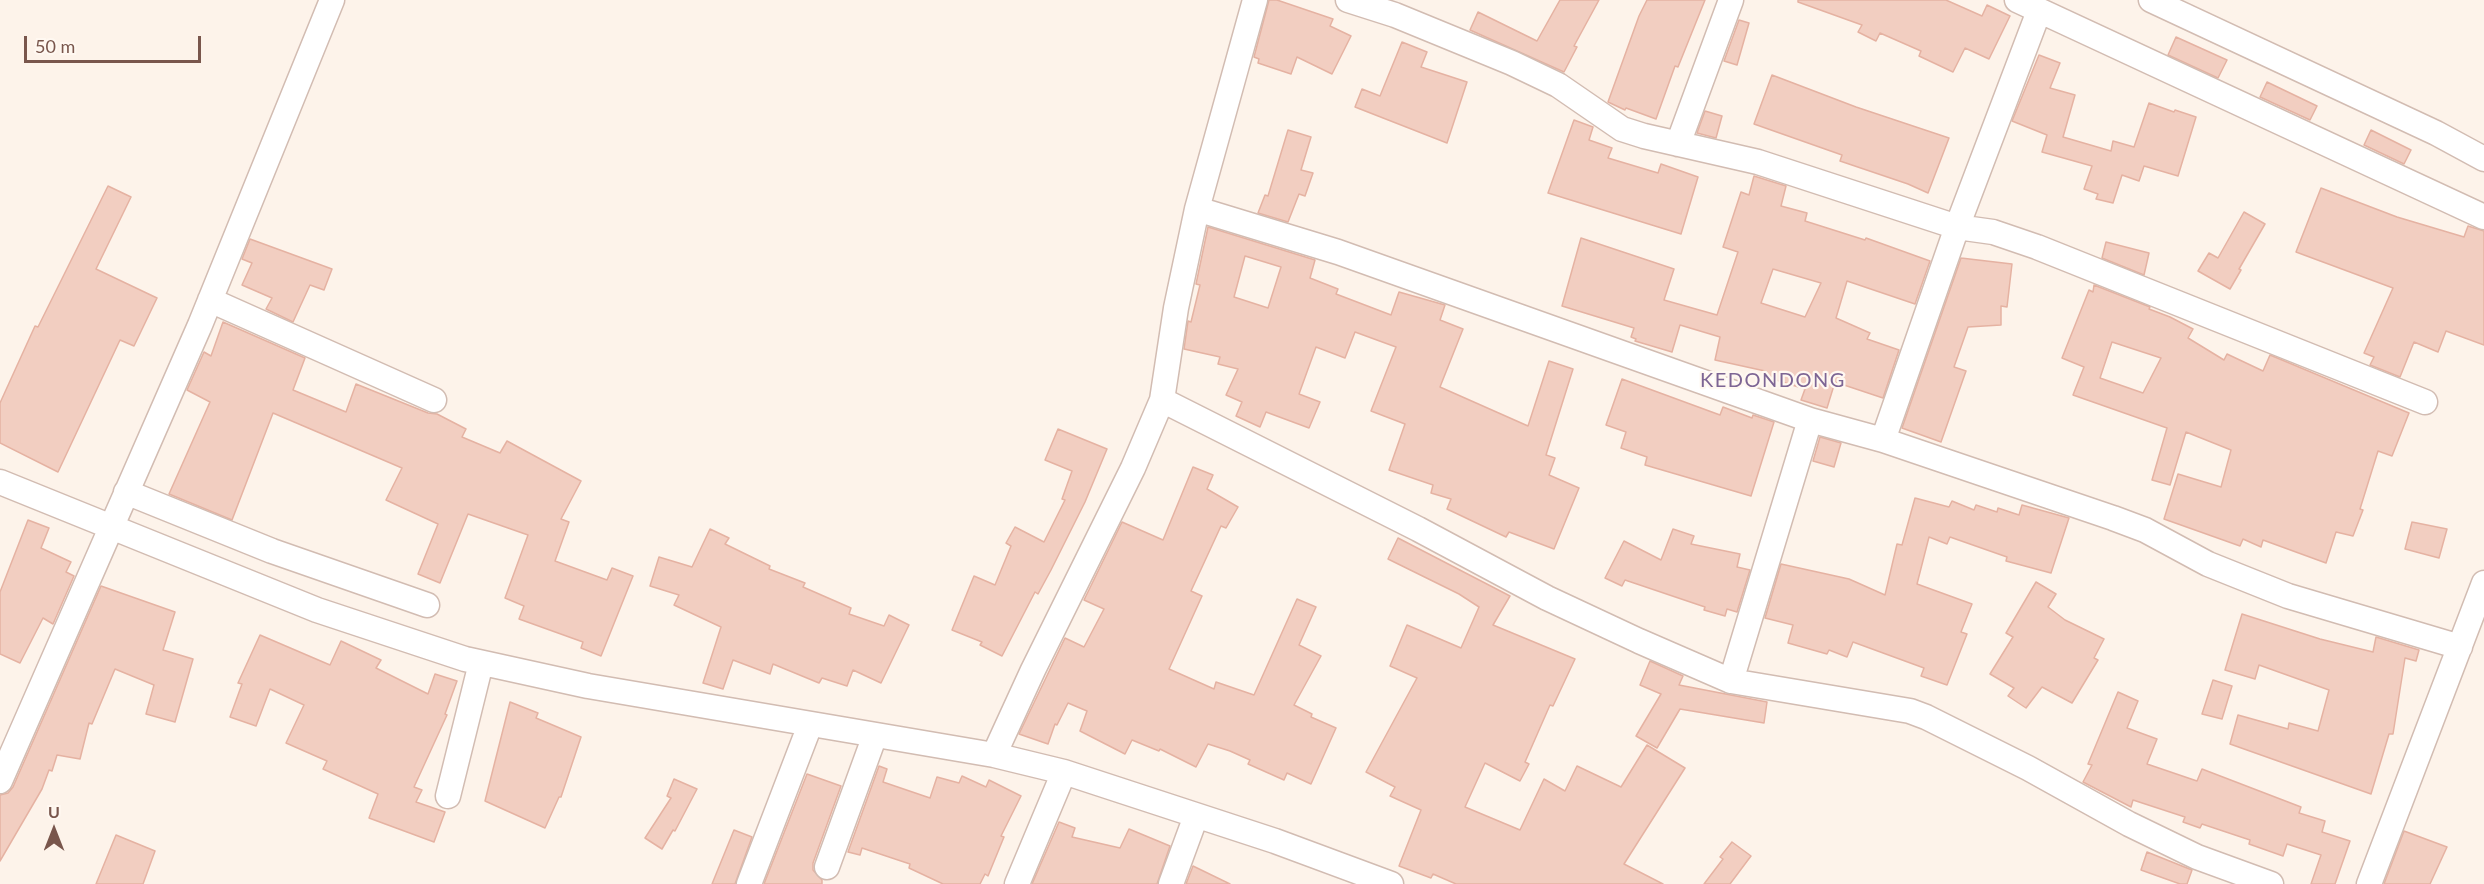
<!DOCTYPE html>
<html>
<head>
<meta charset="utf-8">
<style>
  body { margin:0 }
  #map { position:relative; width:2484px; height:884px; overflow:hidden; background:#fdf3ea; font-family:Lato,sans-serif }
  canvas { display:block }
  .north { position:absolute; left:24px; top:800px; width:60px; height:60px; -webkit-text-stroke:4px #fff8f1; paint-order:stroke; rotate:0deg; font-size:16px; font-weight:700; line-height:24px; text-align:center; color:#79564c }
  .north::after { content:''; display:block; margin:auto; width:21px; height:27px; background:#79564c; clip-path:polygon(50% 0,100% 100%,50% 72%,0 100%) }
  .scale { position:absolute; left:24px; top:36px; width:177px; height:27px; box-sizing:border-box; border:3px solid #79564c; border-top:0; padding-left:8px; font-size:18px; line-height:21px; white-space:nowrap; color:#79564c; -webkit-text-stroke:4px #fff8f1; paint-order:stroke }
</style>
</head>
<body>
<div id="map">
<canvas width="2484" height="884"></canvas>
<div class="north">U</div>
<div class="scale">50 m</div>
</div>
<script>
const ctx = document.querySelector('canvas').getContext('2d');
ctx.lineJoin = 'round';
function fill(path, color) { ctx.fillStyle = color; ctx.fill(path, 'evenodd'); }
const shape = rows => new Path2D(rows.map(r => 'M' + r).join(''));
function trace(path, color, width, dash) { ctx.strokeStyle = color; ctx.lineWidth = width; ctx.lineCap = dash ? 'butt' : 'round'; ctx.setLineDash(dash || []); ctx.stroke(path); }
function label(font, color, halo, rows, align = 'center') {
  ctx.font = font + ' Lato,sans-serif'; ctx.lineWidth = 4.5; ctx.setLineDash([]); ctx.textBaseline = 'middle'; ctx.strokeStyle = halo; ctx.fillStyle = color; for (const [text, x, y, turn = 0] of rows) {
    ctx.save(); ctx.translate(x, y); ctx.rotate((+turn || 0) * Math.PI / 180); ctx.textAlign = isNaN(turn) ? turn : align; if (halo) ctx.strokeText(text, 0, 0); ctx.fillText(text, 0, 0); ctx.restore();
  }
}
const building = shape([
  [1269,0,1277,0,1333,19,1330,26,1351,36,1332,74,1297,57,1291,74,1258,63,1259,59,1254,57,1269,0],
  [1560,0,1599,0,1574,46,1577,47,1564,72,1470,30,1478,12,1537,41,1560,0],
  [1647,0,1705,0,1678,67,1675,66,1656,119,1626,108,1625,110,1608,102,1639,16,1647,0],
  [1798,0,1946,0,1982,16,1987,5,2010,16,1989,59,1965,48,1953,72,1919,56,1921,51,1880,33,1876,41,1858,32,1862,25,1798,2,1798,0],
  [1739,20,1749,23,1737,65,1724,61,1739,20],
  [2176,37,2227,60,2218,78,2168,55,2176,37],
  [1402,42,1427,52,1421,67,1467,82,1447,143,1355,107,1362,89,1380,96,1402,42],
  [2039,55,2060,63,2050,88,2075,95,2063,137,2111,151,2113,141,2134,147,2149,103,2174,112,2175,110,2196,117,2178,176,2144,166,2139,181,2122,175,2113,203,2096,199,2098,194,2084,189,2092,166,2042,152,2047,135,2012,121,2039,55],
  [1772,75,1856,107,1949,138,1928,193,1908,184,1840,161,1842,155,1754,124,1772,75],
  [2267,82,2317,106,2310,120,2260,97,2267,82],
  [1705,111,1722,116,1716,138,1697,133,1705,111],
  [1574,120,1593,127,1589,140,1612,148,1608,158,1658,173,1661,164,1698,177,1681,234,1548,193,1574,120],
  [1288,130,1311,137,1301,170,1313,173,1305,196,1299,194,1288,222,1258,213,1265,195,1268,196,1288,130],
  [2371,130,2411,150,2404,164,2364,145,2371,130],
  [1754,176,1786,186,1781,206,1807,213,1805,221,1865,240,1866,238,1930,261,1915,304,1847,281,1836,318,1870,333,1867,339,1899,350,1883,398,1835,382,1827,408,1801,400,1805,389,1763,376,1765,371,1715,360,1720,337,1680,325,1672,352,1635,341,1636,339,1631,337,1634,328,1562,306,1581,238,1674,269,1664,300,1717,315,1738,252,1723,247,1741,192,1749,195,1754,176],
  [1773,269,1821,283,1805,317,1761,303,1773,269],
  [108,186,131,197,96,269,157,298,134,346,120,340,58,472,0,443,0,403,35,326,38,327,108,186],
  [2321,188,2397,217,2464,237,2468,226,2484,231,2484,345,2446,331,2438,352,2414,342,2400,377,2370,365,2374,357,2364,353,2393,288,2296,252,2321,188],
  [2244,212,2265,224,2239,269,2241,270,2230,289,2198,271,2209,253,2218,258,2244,212],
  [1208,227,1315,260,1310,278,1338,289,1336,294,1391,315,1399,292,1445,305,1440,320,1463,329,1440,387,1528,426,1549,361,1573,369,1546,455,1555,458,1549,475,1579,488,1554,549,1509,532,1506,537,1447,509,1451,499,1431,493,1433,485,1389,470,1405,424,1371,411,1396,347,1355,332,1345,358,1316,347,1299,394,1320,402,1309,428,1266,412,1260,427,1236,416,1242,402,1226,395,1238,369,1218,364,1220,357,1184,349,1188,321,1191,322,1200,285,1196,284,1208,227],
  [1245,256,1281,267,1268,308,1234,297,1245,256],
  [250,239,332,269,324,290,310,285,293,322,266,309,272,298,242,285,252,263,242,259,250,239],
  [2106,242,2149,253,2144,275,2102,258,2106,242],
  [1961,258,2012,264,2007,307,2001,306,2001,325,1968,327,1954,367,1966,371,1941,442,1902,428,1961,258],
  [2094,285,2150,307,2149,309,2170,317,2193,329,2188,338,2224,360,2227,354,2263,371,2270,355,2409,413,2392,456,2378,451,2360,509,2363,510,2353,536,2336,532,2326,563,2263,540,2261,547,2243,539,2240,546,2164,519,2178,474,2221,487,2231,450,2186,432,2170,485,2152,480,2167,428,2073,395,2084,367,2062,358,2089,290,2093,292,2094,285],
  [2112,342,2161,358,2143,393,2100,378,2112,342],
  [223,322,305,358,293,390,346,412,356,384,428,413,437,414,466,429,462,437,500,453,507,441,581,481,561,519,569,522,555,561,607,580,612,568,633,576,601,656,581,648,583,642,519,619,524,606,505,598,528,535,468,514,440,583,418,574,438,524,386,500,402,468,273,413,232,520,169,494,210,402,187,390,204,352,211,356,223,322],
  [1622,379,1720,415,1723,407,1752,418,1753,415,1774,422,1751,496,1645,465,1647,457,1621,448,1626,432,1606,425,1622,379],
  [1058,429,1107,449,1085,502,1051,570,1038,594,1035,592,1002,656,980,645,982,642,952,630,974,576,995,585,1011,546,1006,543,1015,527,1044,542,1065,500,1062,499,1072,471,1045,460,1058,429],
  [1820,437,1841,443,1834,467,1813,461,1820,437],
  [1193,467,1213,475,1207,489,1238,507,1226,528,1221,526,1191,591,1202,596,1169,669,1214,689,1216,682,1254,695,1297,599,1316,607,1299,645,1321,656,1294,705,1312,714,1311,717,1336,728,1311,784,1287,773,1284,780,1248,764,1250,760,1230,751,1208,744,1196,767,1160,749,1159,751,1132,740,1125,754,1080,731,1087,711,1068,703,1057,725,1055,724,1048,744,1019,734,1065,638,1084,647,1104,609,1084,600,1122,522,1163,540,1193,467],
  [1915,498,1949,507,1952,501,1974,510,1976,505,1997,512,1998,508,2019,515,2022,505,2069,518,2051,573,2006,561,2007,557,1950,537,1947,544,1929,537,1917,584,1972,604,1961,632,1967,634,1947,685,1921,676,1924,668,1853,642,1847,657,1829,650,1827,654,1788,643,1793,625,1765,618,1781,564,1849,579,1885,595,1897,544,1902,545,1915,498],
  [28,520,49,528,41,548,71,562,66,572,74,576,53,624,43,618,20,663,0,654,0,592,28,520],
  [2412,522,2447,529,2439,558,2405,549,2412,522],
  [710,529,729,538,725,544,770,566,769,569,805,583,803,587,851,608,849,614,884,626,889,615,909,625,881,683,853,670,847,686,822,678,819,683,773,664,770,674,733,660,723,689,703,683,721,627,674,605,679,595,650,586,659,557,692,567,710,529],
  [1673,529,1694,536,1691,544,1740,554,1737,567,1750,570,1737,612,1727,609,1725,616,1704,610,1705,607,1625,580,1622,586,1605,578,1624,541,1661,560,1673,529],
  [1398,538,1510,596,1493,625,1575,659,1553,706,1550,705,1525,762,1529,764,1520,781,1485,763,1465,807,1520,830,1544,779,1565,791,1577,766,1621,787,1647,745,1685,768,1624,864,1663,884,1456,884,1433,874,1431,878,1399,866,1421,810,1390,796,1395,787,1366,772,1417,678,1390,666,1407,625,1461,648,1479,607,1459,594,1388,559,1398,538],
  [2036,582,2056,594,2048,607,2065,620,2104,639,2094,658,2098,660,2072,703,2042,687,2026,708,2008,696,2014,688,1990,674,2013,637,2006,633,2036,582],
  [101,586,175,612,163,650,193,659,175,722,146,714,154,685,115,669,92,724,89,723,80,759,57,755,52,771,49,770,42,789,0,861,0,795,8,793,13,787,101,586],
  [2242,614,2320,639,2373,652,2376,637,2419,650,2416,661,2405,658,2393,734,2389,734,2371,794,2230,744,2238,715,2288,729,2289,723,2318,731,2329,690,2259,665,2255,679,2225,670,2242,614],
  [260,635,330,665,341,641,381,660,376,668,428,694,435,674,457,681,445,714,447,715,414,787,422,790,416,802,445,812,434,842,369,818,378,794,323,769,327,761,286,743,304,705,270,689,256,726,230,717,242,684,238,683,260,635],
  [1650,661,1683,676,1679,685,1767,702,1764,723,1680,709,1657,748,1636,736,1661,694,1640,685,1650,661],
  [2213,680,2232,686,2222,719,2202,714,2213,680],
  [2118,692,2138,701,2127,728,2157,739,2147,764,2197,781,2202,769,2301,807,2299,813,2325,821,2322,832,2350,841,2335,884,2311,884,2321,855,2287,844,2283,856,2249,844,2250,840,2202,824,2200,828,2183,822,2185,817,2133,800,2131,807,2083,782,2092,765,2088,764,2118,692],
  [510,702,538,713,536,718,581,737,561,797,559,797,545,828,485,801,510,702],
  [879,766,887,769,883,782,930,798,937,777,959,783,962,776,986,787,989,780,1021,796,1001,836,1004,837,988,876,985,874,980,884,943,884,909,868,910,864,862,848,860,855,848,852,879,766],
  [807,774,841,786,813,863,813,870,822,880,822,884,764,884,807,774],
  [674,779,697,789,675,831,673,830,662,849,645,838,671,798,667,796,674,779],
  [1059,822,1075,828,1072,837,1120,848,1129,829,1170,846,1157,884,1032,884,1059,822],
  [734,830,752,837,735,884,712,884,734,830],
  [2404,831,2447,847,2430,884,2384,884,2404,831],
  [116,835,155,851,143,884,96,884,116,835],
  [1732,842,1751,856,1730,884,1704,884,1723,859,1720,857,1732,842],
  [2147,852,2192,870,2187,884,2180,884,2141,870,2147,852],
  [1193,866,1230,884,1186,884,1193,866]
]);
fill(building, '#f2cec1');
trace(building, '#e5b2a2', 1.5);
const minor = shape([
  [1348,0,1395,15,1512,63,1558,85,1622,129,1644,136,1758,162,1957,227,1993,232,2037,247,2425,402],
  [2017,0,2484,217],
  [2151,0,2436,133,2484,159],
  [1678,144,1731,0],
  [1197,209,1338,252,1810,420,1883,440,2113,518,2145,530,2208,564,2288,596,2460,647],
  [210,300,434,400],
  [1162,400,1418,529,1547,598,1639,641,1731,681,1910,711,1926,717,2028,768,2129,824,2197,857,2271,884],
  [1883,440,1957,227,2039,11],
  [0,482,317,610,465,659,588,686,994,755,1064,772,1275,841,1391,884],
  [126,492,272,551,427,605],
  [1731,681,1810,420],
  [994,755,1033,670,1133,468,1162,400,1176,308,1197,209,1255,0],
  [0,781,200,325,332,0],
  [448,796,481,663],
  [827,867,875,735],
  [749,884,810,725],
  [1017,884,1064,772],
  [1171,884,1196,816],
  [2369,884,2484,583]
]);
trace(minor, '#d2bcb2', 27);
trace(minor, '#fff', 24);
ctx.letterSpacing = '1.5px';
label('20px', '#7d6594', '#fff8f1', [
  ["KEDONDONG",1773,381]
]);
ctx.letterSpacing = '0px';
</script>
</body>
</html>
